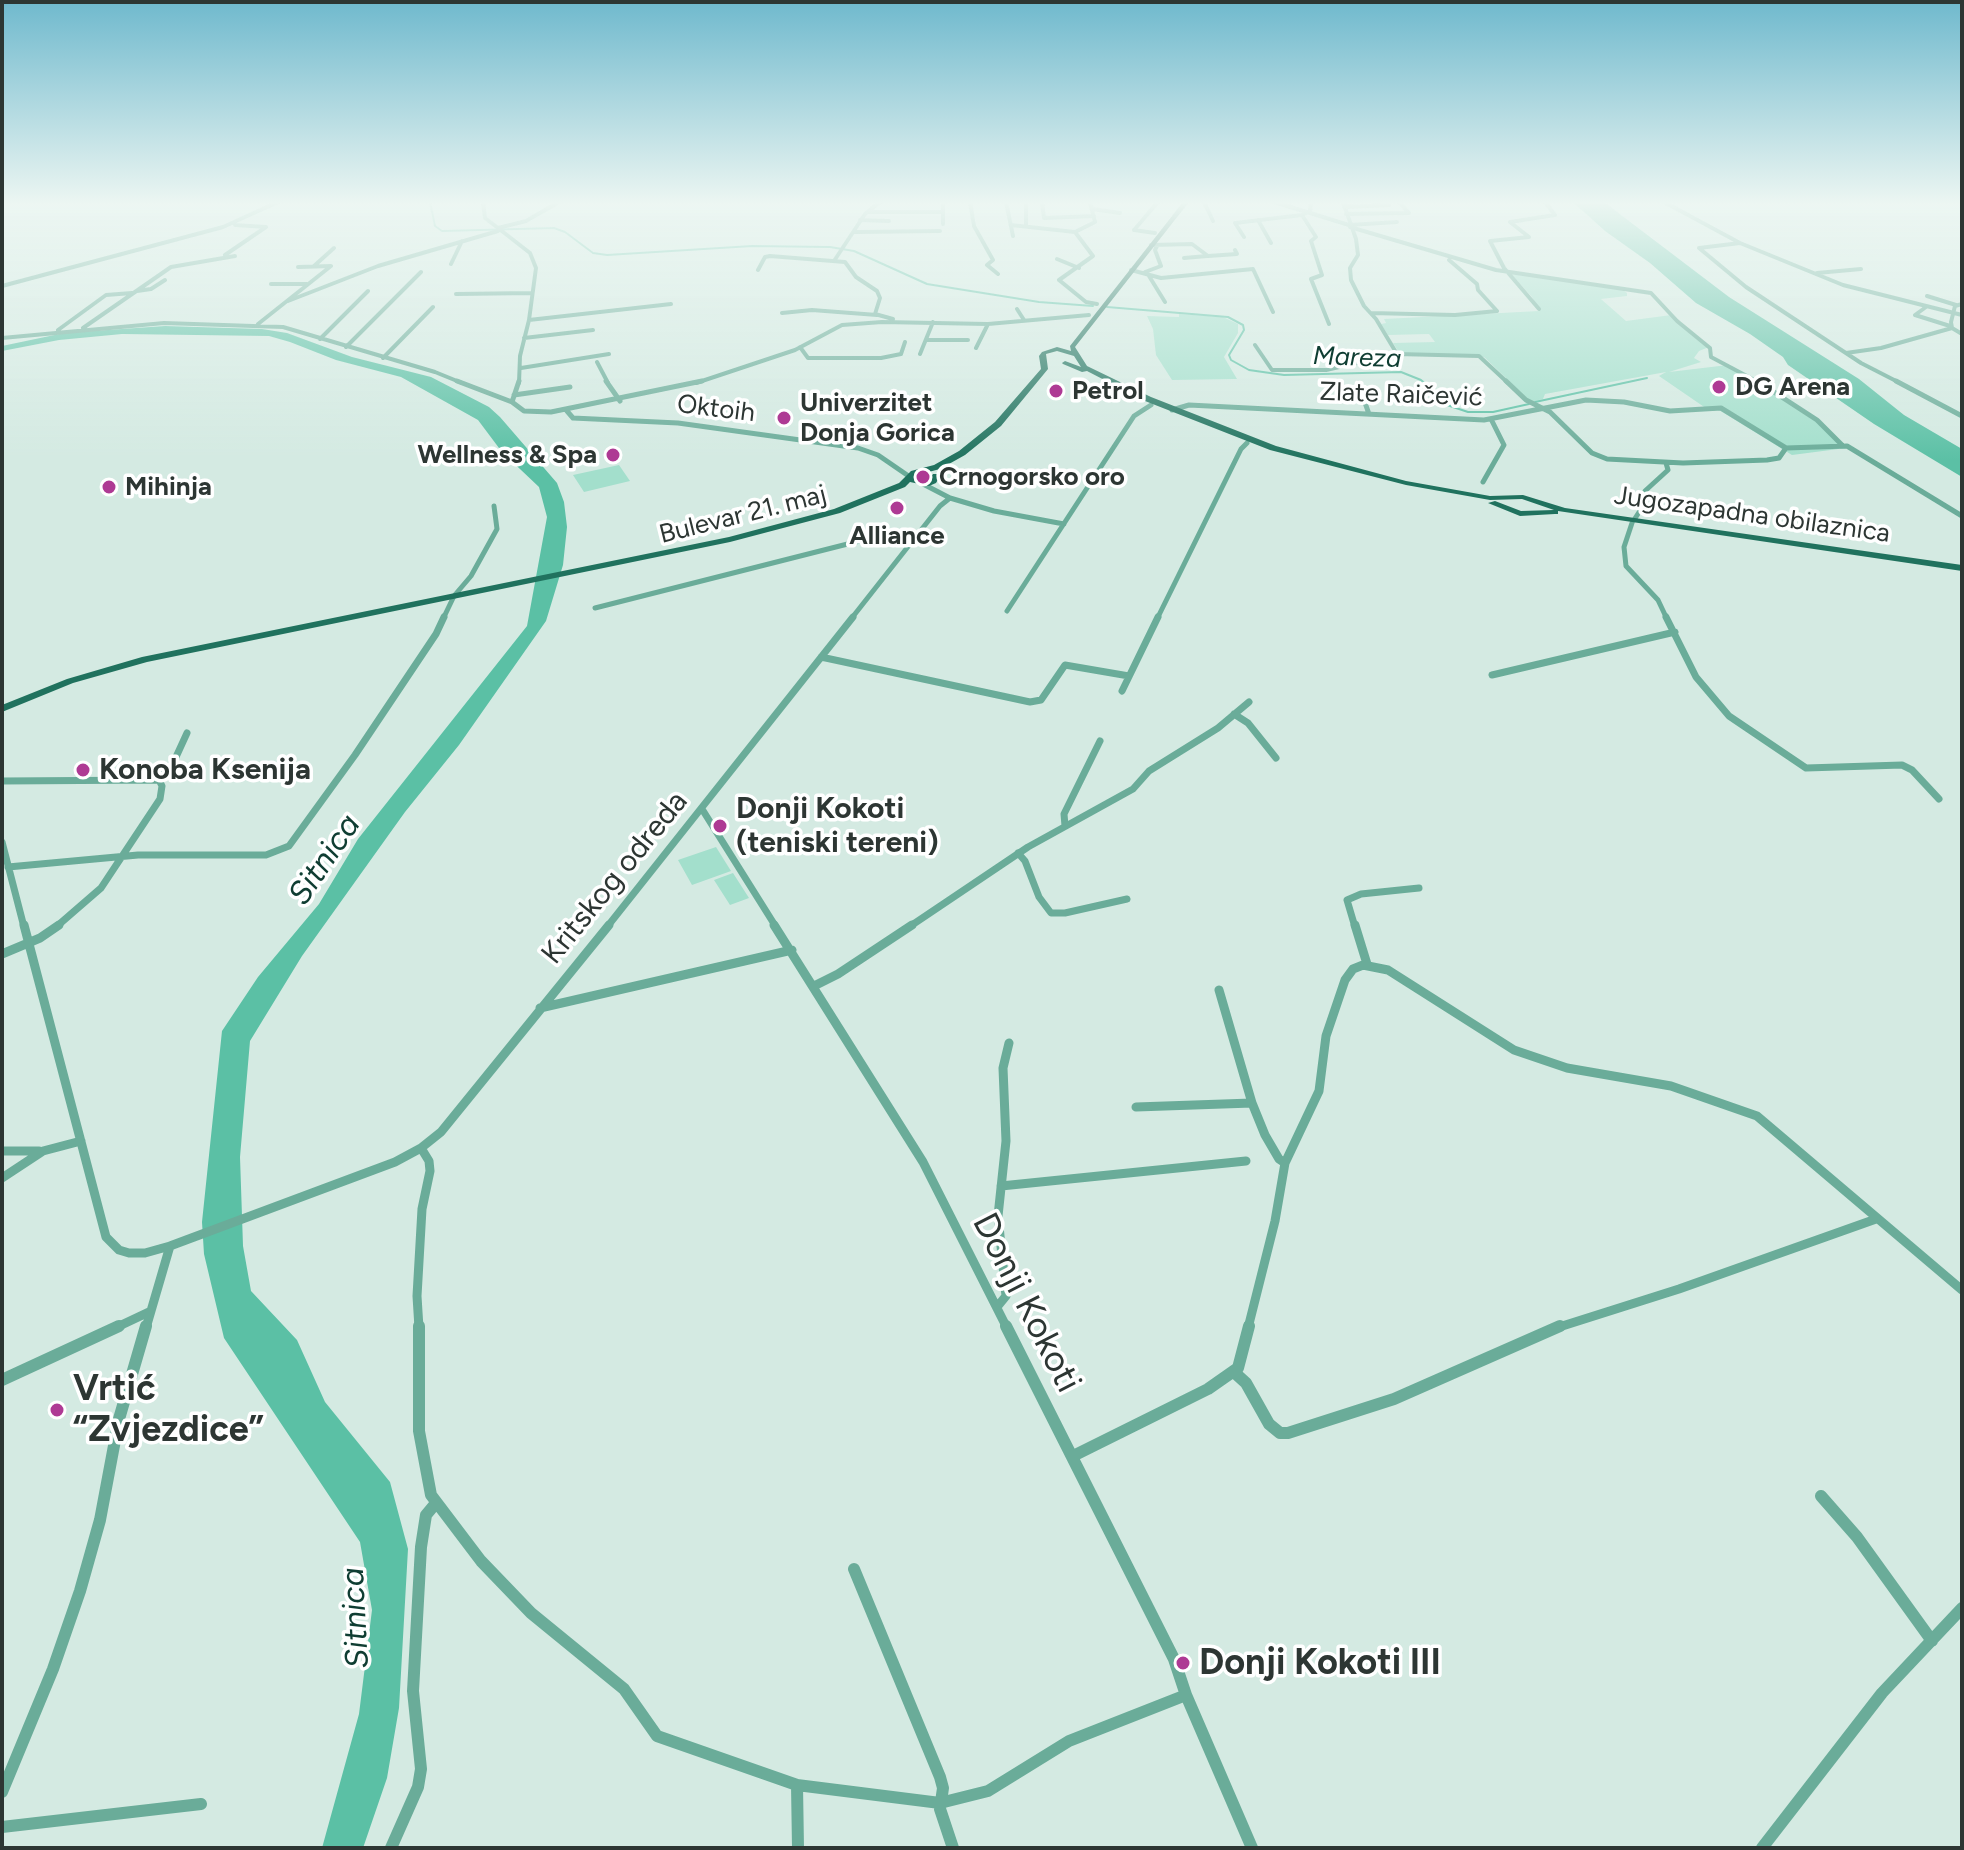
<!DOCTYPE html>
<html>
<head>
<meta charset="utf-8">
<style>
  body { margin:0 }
  #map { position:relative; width:1964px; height:1850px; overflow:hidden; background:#d4eae2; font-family:Figtree,sans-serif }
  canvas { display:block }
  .frame { position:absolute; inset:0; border:4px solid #2d3633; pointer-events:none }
</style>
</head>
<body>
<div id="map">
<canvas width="1964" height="1850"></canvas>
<div class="frame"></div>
</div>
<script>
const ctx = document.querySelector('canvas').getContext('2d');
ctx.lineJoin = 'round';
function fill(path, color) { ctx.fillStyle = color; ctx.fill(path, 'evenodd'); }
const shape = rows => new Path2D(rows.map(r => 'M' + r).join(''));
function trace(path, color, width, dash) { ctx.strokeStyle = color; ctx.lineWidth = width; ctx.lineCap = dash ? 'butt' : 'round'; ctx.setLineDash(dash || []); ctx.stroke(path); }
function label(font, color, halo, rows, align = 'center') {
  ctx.font = font + ' Figtree,sans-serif'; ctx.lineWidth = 7; ctx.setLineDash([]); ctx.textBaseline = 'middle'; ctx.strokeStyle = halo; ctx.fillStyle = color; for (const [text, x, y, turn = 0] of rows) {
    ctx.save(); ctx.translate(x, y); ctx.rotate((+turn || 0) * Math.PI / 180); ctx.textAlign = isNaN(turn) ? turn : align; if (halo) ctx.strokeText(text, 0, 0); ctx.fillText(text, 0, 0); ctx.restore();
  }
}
fill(shape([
  [1511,274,1620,288,1627,293,1627,296,1601,299,1626,321,1671,315,1709,347,1699,351,1694,358,1701,362,1669,372,1728,365,1814,419,1846,448,1792,455,1719,410,1710,411,1659,376,1666,372,1545,394,1543,399,1531,402,1484,357,1400,354,1393,343,1435,342,1429,334,1388,335,1381,324,1386,323,1384,319,1539,311,1532,297],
  [1179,314,1223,317,1238,324,1238,333,1224,357,1237,379,1172,380,1156,355,1153,329,1147,316,1179,317],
  [619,465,630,481,584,492,573,475],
  [716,847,731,871,692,885,678,860],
  [733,873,749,898,730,905,714,880]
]), '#a3dfcc');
fill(shape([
  [1573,202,1604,202,1729,297,1859,379,1904,415,1962,449,1962,477,1874,424,1788,365,1783,357,1750,334,1696,303,1650,263,1605,231],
  [165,326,262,329,287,333,352,357,431,377,489,407,500,417,557,483,564,502,567,527,563,565,546,621,459,745,405,812,302,956,250,1041,240,1157,243,1246,251,1291,297,1340,325,1402,390,1482,408,1549,399,1708,387,1778,363,1848,322,1848,359,1714,372,1610,360,1542,224,1338,204,1254,202,1222,222,1031,258,977,319,904,358,839,527,626,547,517,539,487,502,452,478,420,401,377,336,360,290,342,269,336,122,334,59,340,2,351,2,346,64,333]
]), '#5bc0a5');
trace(shape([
  [430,202,435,226,442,231,554,228,565,232,593,253,607,255,752,246,830,247,854,251,927,284,1039,302,1093,306],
  [1107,307,1228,317,1243,325,1244,330,1229,355,1231,360,1249,370,1284,375,1401,372,1421,380,1435,392,1441,403,1468,412,1493,412,1529,404],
  [1535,402,1647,378]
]), '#5bc0a5', 2);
trace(shape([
  [483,202,485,218,498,228],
  [943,202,943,224],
  [970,202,974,226,993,260,987,265,998,274],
  [1006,202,1013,236],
  [1026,202,1026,225],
  [1042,202,1044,218,1094,216],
  [1090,202,1095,222,1075,232,1093,256,1059,280,1086,302,1097,304],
  [1204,202,1213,221],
  [1274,202,1349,225,1397,222],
  [1343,202,1356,239,1358,255,1350,268,1351,280,1364,306,1376,319,1397,354],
  [1399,202,1409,213],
  [1664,202,1740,243,1843,285,1962,315],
  [1344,207,1389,205],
  [1092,209,1120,213],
  [868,212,942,212],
  [1346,214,1409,213],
  [1302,215,1316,237,1311,241,1322,275,1311,279,1329,324],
  [860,220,889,221],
  [1258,220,1271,243],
  [1011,225,1075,232],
  [1350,227,1496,270,1651,293,1677,321,1710,348,1711,357,1760,383],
  [498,228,530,253,536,268,529,320,520,356,519,383],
  [498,228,526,221,559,202],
  [1134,230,1158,202],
  [1134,230,1155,233],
  [855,232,940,231],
  [1244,237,1235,223,1302,215,1310,211,1311,202],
  [1740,243,1699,248,1746,287,1861,363,1900,383],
  [1151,245,1192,244,1208,256,1237,254,1235,250],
  [225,255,266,227,235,225],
  [1184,258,1207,256],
  [1057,259,1079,268],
  [1449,260,1477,284,1478,290,1497,311],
  [834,261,865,214,880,202],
  [451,264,462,241],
  [314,266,334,248],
  [758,270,765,257,770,256,845,262,856,277,877,291,880,298,875,314,893,319],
  [1131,270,1161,278,1253,269,1273,312],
  [1145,272,1161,266,1155,250,1157,246],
  [1817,273,1861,269],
  [1149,276,1165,302],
  [271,284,307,284],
  [2,286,223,227,278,202],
  [137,291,151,289,165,280],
  [456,294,532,293],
  [1927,296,1956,305],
  [288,301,378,266,498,231],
  [1962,304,1955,306,1951,322,1952,328,1962,334],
  [1926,307,1915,315,1950,326],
  [1017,309,1024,320],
  [1539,309,1504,268,1490,241,1529,237,1510,222,1555,215,1545,202],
  [782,313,812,310,877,315],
  [1371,313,1455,315,1497,311],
  [529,320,671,304],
  [258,324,331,266,298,267],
  [83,328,171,267,235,256],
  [58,330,106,295,132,293],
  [2,338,164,323,283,327,435,372,462,383],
  [524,338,593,330],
  [320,339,368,291],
  [927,340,968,340],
  [1255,345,1272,370,1326,370,1397,354,1479,356,1508,383],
  [346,347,421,272],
  [800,347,808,358,881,358,901,354,905,342],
  [976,348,988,324],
  [1846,353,1881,348,1952,328],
  [920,354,933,322],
  [383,358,433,307],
  [597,362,608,383],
  [521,368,609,354],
  [696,383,795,350,842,325,882,322,988,324,1089,315]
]), '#6aac99', 4);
trace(shape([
  [457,381,512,402],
  [606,381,620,401],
  [1506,381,1526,400,1550,412,1592,453,1607,459,1683,463,1767,460,1779,458,1786,448],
  [1757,381,1817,420,1842,445],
  [1896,381,1962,416],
  [1358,383,1369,414],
  [514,395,570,387],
  [512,402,519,381],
  [512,402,524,411,551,412,702,381],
  [1172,410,1189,405,1484,420,1586,400,1624,402,1670,411,1721,408,1786,448,1847,446,1962,516],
  [567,411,573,418,678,423,858,448,878,455,910,477],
  [1483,482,1504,445,1491,419],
  [950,498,994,511,1064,524],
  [1634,520,1643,506,1645,491,1668,470,1666,463],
  [1632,523,1624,547,1626,566,1658,600,1667,619],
  [595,608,891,533,920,533],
  [1007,611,1134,416,1151,405],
  [443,619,454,596,471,576,497,529,494,506],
  [851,619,940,506,950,498,923,484],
  [1157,619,1241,449,1247,443]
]), '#6aac99', 5);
trace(shape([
  [1666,617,1696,677,1729,716,1806,768,1902,765,1912,770,1939,799],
  [821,657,1030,702,1041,700,1065,665,1129,676],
  [1492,675,1675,632],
  [1122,691,1158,617],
  [1234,714,1248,723,1276,758],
  [2,781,159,780],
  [702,809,776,927],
  [1065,826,1064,814,1100,741],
  [2,842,24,927],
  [1018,853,1025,861,1039,897,1051,913,1065,913,1127,899],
  [8,867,138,855,266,855,289,846,355,755,436,634,444,617],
  [56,927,101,888,160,799,162,786,159,780,176,757,187,733],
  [607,927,853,617],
  [909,927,1028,847,1133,789,1149,771,1218,728,1249,702],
  [1355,927,1347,900,1361,894,1419,888]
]), '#6aac99', 7);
trace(shape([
  [24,925,106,1237,119,1250,129,1253,145,1253,170,1246],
  [774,925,923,1162,1007,1328],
  [1355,925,1367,964],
  [2,954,40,938,59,925],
  [814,986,838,974,912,925],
  [1219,990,1252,1103,1265,1135,1279,1159,1285,1163],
  [540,1008,792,950],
  [1136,1107,1252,1103],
  [2,1151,39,1151],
  [2,1178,43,1151,81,1141],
  [1001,1186,1246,1161],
  [997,1307,1006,1296,998,1216,1006,1141,1003,1068,1009,1043],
  [115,1328,151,1311],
  [146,1328,170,1246,395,1162,421,1148,441,1132,609,925],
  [419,1328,417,1296,422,1209,430,1171,429,1161,421,1148],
  [1248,1328,1275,1221,1285,1163,1319,1091,1326,1036,1345,980,1353,969,1363,965,1388,970,1514,1050,1567,1068,1671,1086,1757,1116,1962,1290],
  [1556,1328,1679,1289,1876,1219]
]), '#6aac99', 9);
trace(shape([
  [419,1326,419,1431,431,1495,481,1561,531,1613,624,1689,657,1736,797,1785,940,1803,988,1791,1069,1741,1186,1695],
  [1006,1326,1174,1659,1186,1695,1252,1848],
  [1235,1373,1246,1383,1269,1424,1280,1433,1288,1433,1394,1399,1560,1326],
  [2,1380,119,1326],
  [1073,1456,1208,1389,1238,1368,1249,1326],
  [1821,1496,1857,1537,1932,1641],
  [854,1569,940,1777,943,1788,940,1809,953,1848],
  [797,1785,798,1848],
  [2,1792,53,1669,80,1591,100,1520,119,1419,146,1326],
  [2,1827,201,1804],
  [391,1848,418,1787,421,1769,413,1691,421,1547,426,1515,436,1503],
  [1762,1848,1882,1693,1962,1608]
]), '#6aac99', 12);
fill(shape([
  [1183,202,1189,202,1075,347,1087,366,1151,397,1276,446,1406,481,1490,496,1523,495,1565,508,1962,565,1962,571,1558,511,1558,514,1555,514,1520,516,1488,503,1495,501,1521,511,1554,510,1522,499,1490,500,1406,485,1270,450,1145,401,1087,371,1082,372,1063,364,1062,363,1065,361,1081,367,1074,356,1057,351,1046,354,1048,369,1001,426,965,455,940,469,917,475,914,478,926,481,930,479,933,474,939,474,940,476,936,483,929,486,910,482,905,487,840,513,730,542,147,662,73,683,2,712,2,705,67,679,142,657,729,537,834,509,899,483,911,471,934,465,959,451,995,422,1041,369,1039,356,1042,352,1057,347,1071,351,1070,346,1183,202]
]), '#20725e');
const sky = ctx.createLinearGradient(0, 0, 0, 461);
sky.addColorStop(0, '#6fb9cd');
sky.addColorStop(0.44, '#ecf6f2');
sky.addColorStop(1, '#ecf6f200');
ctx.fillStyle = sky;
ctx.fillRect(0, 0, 1964, 461);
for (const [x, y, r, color] of [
  [1719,387,8,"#ae3a94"],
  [1056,391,8,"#ae3a94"],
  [784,418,8,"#ae3a94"],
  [613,455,8,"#ae3a94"],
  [923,477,8,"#ae3a94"],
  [109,487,8,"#ae3a94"],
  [897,508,8,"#ae3a94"],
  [83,770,8,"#ae3a94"],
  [720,826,8,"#ae3a94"],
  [57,1410,8,"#ae3a94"],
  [1183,1663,8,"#ae3a94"]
]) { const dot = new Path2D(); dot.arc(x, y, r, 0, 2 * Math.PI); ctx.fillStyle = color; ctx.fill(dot); trace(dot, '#fff', 3); }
label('italic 26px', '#0f3d32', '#fff', [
  ["Mareza",1357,358,2]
]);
label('bold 26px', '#2d3633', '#fff', [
  ["DG Arena",1735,387],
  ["Petrol",1072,391],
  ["Univerzitet",800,403],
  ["Donja Gorica",800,433],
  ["Wellness & Spa",597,455,"right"],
  ["Crnogorsko oro",939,477],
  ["Mihinja",125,487],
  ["Alliance",897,536,"center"]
], 'left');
label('26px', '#2d3633', '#fff', [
  ["Zlate Raičević",1401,395,2],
  ["Oktoih",716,409,7],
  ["Bulevar 21. maj",743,515,-14],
  ["Jugozapadna obilaznica",1752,515,8]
]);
label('bold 30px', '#2d3633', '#fff', [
  ["Konoba Ksenija",99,770],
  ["Donji Kokoti",736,809],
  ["(teniski tereni)",736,843]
], 'left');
label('30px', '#2d3633', '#fff', [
  ["Kritskog odreda",615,878,-51]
]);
label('italic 32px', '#0f3d32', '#fff', [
  ["Sitnica",325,860,-56],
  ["Sitnica",356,1618,-93]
]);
label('36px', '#2d3633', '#fff', [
  ["Donji Kokoti",1026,1303,63]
]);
label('bold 36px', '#2d3633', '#fff', [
  ["Vrtić",73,1389],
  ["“Zvjezdice”",73,1430],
  ["Donji Kokoti III",1199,1663]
], 'left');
</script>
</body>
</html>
